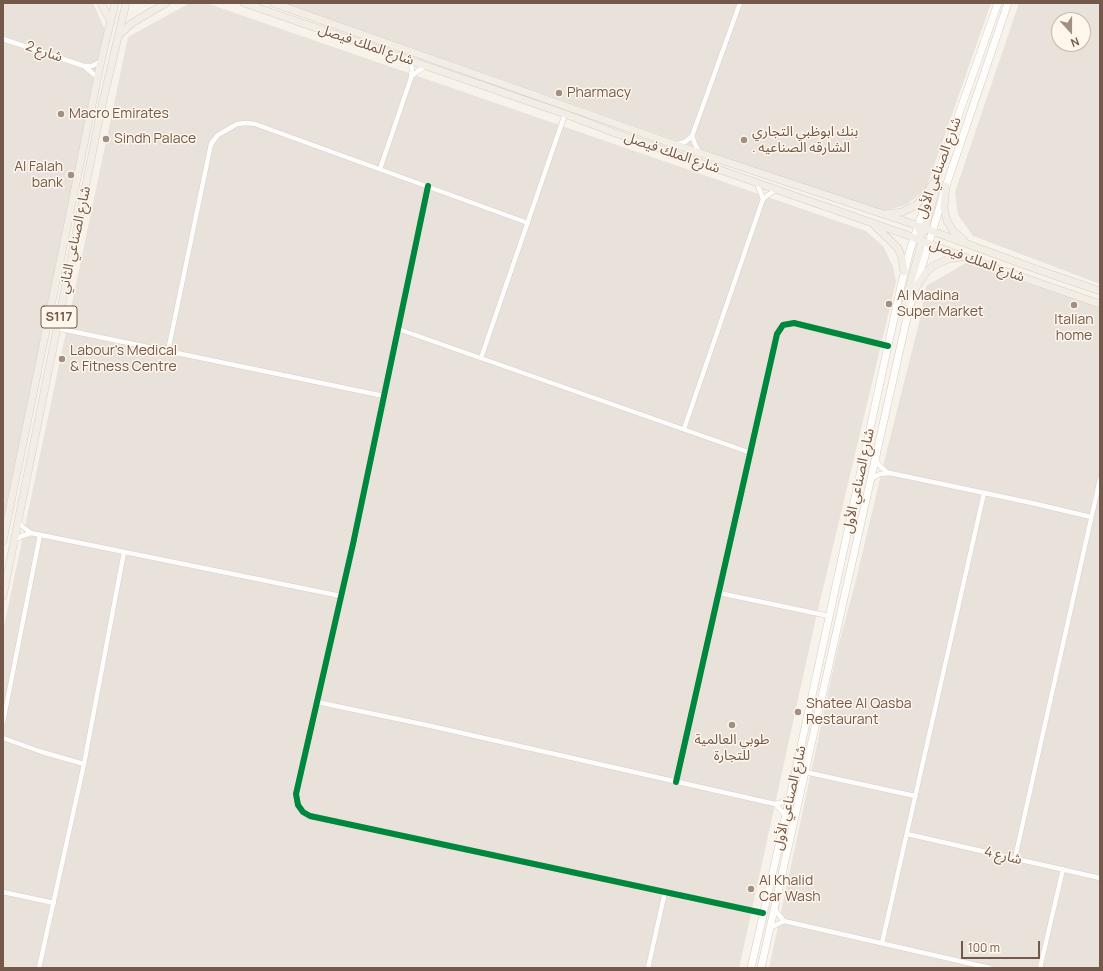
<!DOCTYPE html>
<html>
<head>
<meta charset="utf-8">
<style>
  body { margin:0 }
  #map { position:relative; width:1103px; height:971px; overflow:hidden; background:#f7f2ea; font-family:Manrope,sans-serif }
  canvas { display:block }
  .frame { position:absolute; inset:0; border:4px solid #74594b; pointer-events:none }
  .north { position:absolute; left:1051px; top:12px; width:40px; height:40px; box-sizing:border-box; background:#fff7eb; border:1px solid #c7b8ab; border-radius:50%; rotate:159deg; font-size:11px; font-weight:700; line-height:16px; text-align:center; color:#74594b }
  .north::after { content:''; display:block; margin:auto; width:14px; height:18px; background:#a28f83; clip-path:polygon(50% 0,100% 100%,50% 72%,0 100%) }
  .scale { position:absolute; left:961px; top:941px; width:79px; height:18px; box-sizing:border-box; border:2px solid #74594b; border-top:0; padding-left:5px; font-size:12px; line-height:14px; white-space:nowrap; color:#74594b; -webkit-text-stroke:3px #fff7eb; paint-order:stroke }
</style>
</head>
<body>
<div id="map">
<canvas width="1103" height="971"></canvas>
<div class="frame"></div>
<div class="north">N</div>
<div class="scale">100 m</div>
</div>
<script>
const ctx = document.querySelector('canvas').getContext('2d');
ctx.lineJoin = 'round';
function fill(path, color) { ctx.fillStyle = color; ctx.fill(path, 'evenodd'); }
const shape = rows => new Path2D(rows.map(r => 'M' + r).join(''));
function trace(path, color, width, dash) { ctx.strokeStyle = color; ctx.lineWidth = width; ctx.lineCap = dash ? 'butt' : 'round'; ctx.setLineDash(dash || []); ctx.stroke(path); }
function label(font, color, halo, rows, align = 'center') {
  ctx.font = font + ' Manrope,"Noto Sans Arabic",sans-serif'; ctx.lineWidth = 3; ctx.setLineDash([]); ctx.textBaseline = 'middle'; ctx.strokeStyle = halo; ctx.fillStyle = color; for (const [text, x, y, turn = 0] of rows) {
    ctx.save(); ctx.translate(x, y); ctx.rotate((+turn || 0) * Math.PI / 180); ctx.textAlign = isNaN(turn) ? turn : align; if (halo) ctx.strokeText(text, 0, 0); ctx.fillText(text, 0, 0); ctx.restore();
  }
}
fill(shape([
  [3,3,93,3,105,30,3,530],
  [190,3,206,3,866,231,883,246,893,267,896,282,815,622,739,968,3,968,3,631,128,37],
  [284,3,991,3,926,189,906,205,880,212],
  [1019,3,1100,3,1100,284,973,236,958,215,955,192],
  [1059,20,1083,20,1083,44,1059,44],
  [966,263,1050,291,1100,306,1100,968,769,968,838,647,856,580,884,462,921,315,926,286]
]), '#e9e2db');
const street = shape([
  [3,39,84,66,98,78],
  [84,66,92,66,101,61],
  [412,76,418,71,426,66],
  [692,136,695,144,699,152],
  [676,145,685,142,692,136,740,3],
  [380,169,411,78,412,69,410,60],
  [757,183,763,199],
  [428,186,353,544,296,794,298,805,303,812,310,816,763,913],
  [56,328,384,396],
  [398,329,751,453],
  [168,351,211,144,218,135,237,124,246,123,255,124,528,223],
  [481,358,565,114],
  [684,429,763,199,776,189],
  [875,460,880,466,888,473],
  [871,479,880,474,890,473,1032,503,1091,517],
  [18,521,23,527,31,533,341,596],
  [13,541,22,536,31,533],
  [719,593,829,616],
  [317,702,431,726,775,804,783,802,790,797],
  [3,722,40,535],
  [3,738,42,752,84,764],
  [805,772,915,796],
  [676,782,777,334,783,325,794,323,888,346],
  [775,804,786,816],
  [907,834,1100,878],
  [1015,858,1100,479],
  [3,892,54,903],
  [775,910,784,921,990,968],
  [770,928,784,921],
  [882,943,984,493],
  [39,968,84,764,124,552],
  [648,968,665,892],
  [1040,968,1063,869]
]);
const secondary = shape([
  [751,968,790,797,901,286,910,250,921,217,936,179,998,3],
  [761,968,908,313,946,186,1008,3]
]);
const primary = shape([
  [101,3,111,22],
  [244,3,565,114,623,136,904,234,964,257,1100,304],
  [273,3,676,145,907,222,1036,269,1100,291],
  [118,36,132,23,166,3],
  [946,186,944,208,947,221,953,231,964,240],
  [886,214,902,212,915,206,926,194,936,179],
  [875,226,898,248,902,258,904,272],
  [924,231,936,189,936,179],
  [915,289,927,271,933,266,948,259,961,257],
  [908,313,905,307,906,301,921,244,921,235,918,226],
  [3,541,101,61,115,3],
  [3,596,102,105,126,3]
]);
trace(street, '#d6cfc8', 5.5);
trace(secondary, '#d6cec6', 8);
trace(primary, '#d8cfca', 8);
trace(street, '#fefdfc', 4.5);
trace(secondary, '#fefdfc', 7);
trace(primary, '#f2ede5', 7);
trace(shape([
  [428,186,353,544,296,794,298,805,303,812,310,816,763,913],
  [676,782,777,334,783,325,794,323,888,346]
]), '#00873e', 6);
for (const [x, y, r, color] of [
  [559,93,4,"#a28f83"],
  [61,114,4,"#a28f83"],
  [106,139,4,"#a28f83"],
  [744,140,4,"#a28f83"],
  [71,175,4,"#a28f83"],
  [889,304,4,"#a28f83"],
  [1074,305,4,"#a28f83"],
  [62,359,4,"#a28f83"],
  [798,712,4,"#a28f83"],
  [732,725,4,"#a28f83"],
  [751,889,4,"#a28f83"]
]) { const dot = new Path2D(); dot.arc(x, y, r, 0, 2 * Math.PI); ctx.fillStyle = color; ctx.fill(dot); trace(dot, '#fff7eb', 1.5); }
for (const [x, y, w] of [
  [59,317,36]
]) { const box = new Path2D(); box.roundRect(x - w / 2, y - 11, w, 22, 3); ctx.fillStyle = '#fff7eb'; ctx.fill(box); trace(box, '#74594b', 1); }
label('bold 13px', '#74594b', null, [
  ["S117",59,317]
]);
label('14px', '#74594b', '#fff7eb', [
  ["شارع الملك فيصل",366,45,19],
  ["شارع 2",44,52,19],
  ["شارع الملك فيصل",672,153,19],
  ["شارع الصناعي الأول",939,168,-70],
  ["شارع الصناعي الثاني",75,240,-78],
  ["شارع الملك فيصل",977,261,20],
  ["شارع الصناعي الأول",859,481,-78],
  ["شارع الصناعي الأول",790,798,-77],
  ["شارع 4",1003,856,13]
]);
label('14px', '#74594b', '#fff7eb', [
  ["Pharmacy",567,93],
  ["Macro Emirates",69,114],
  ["بنك ابوظبي التجاري",752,132],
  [". الشارقه الصناعيه",752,148],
  ["Sindh Palace",114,139],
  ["Al Falah",63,167,"right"],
  ["bank",63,183,"right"],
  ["Al Madina",897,296],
  ["Super Market",897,312],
  ["Italian",1074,320,"center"],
  ["home",1074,336,"center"],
  ["Labour's Medical",70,351],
  ["& Fitness Centre",70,367],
  ["Shatee Al Qasba",806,704],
  ["Restaurant",806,720],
  ["طوبي العالمية",732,740,"center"],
  ["للتجارة",732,756,"center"],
  ["Al Khalid",759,881],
  ["Car Wash",759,897]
], 'left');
</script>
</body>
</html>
